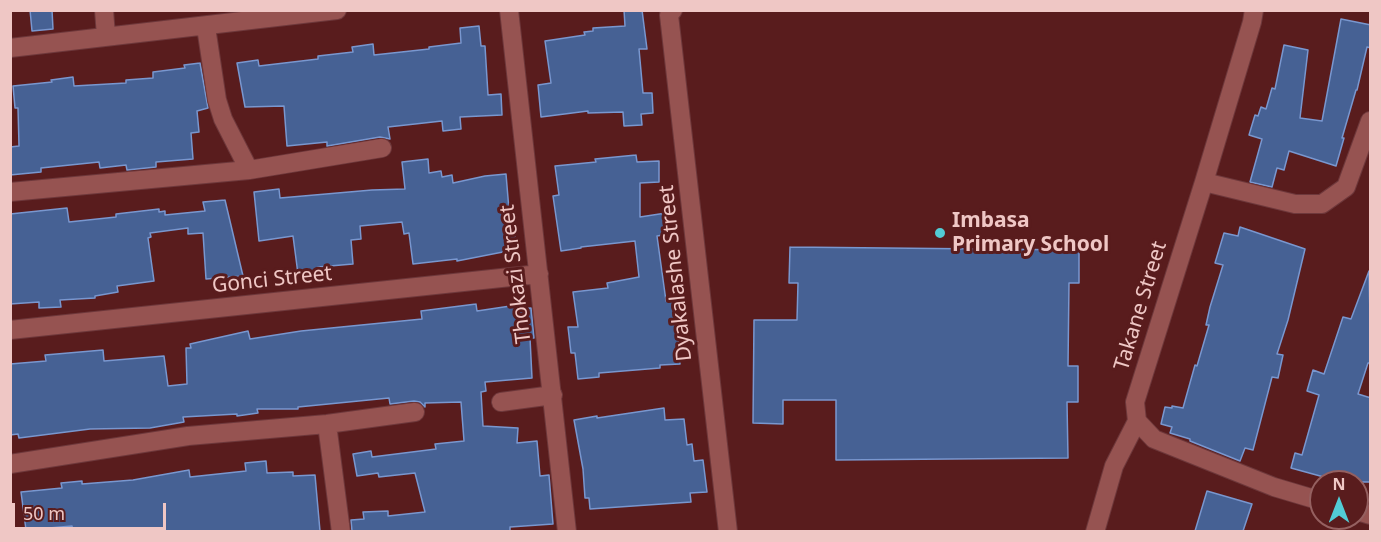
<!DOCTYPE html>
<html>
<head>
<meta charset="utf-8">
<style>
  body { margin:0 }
  #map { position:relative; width:1381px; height:542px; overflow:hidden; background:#591c1d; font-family:"Noto Sans",sans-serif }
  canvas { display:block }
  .frame { position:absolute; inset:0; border:12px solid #efc7c5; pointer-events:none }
  .north { position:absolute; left:1309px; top:470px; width:60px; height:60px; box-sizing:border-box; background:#591c1d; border:2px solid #956060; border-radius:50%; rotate:0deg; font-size:16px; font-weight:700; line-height:24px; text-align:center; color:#efc7c5 }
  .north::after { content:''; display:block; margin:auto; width:21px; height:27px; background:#52ccd5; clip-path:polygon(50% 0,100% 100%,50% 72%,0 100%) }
  .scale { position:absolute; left:12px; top:503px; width:154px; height:27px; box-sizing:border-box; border:3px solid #efc7c5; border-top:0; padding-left:8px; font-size:18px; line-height:21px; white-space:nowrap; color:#efc7c5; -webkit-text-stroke:4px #591c1d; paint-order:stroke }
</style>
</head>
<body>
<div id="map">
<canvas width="1381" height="542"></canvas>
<div class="frame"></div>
<div class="north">N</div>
<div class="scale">50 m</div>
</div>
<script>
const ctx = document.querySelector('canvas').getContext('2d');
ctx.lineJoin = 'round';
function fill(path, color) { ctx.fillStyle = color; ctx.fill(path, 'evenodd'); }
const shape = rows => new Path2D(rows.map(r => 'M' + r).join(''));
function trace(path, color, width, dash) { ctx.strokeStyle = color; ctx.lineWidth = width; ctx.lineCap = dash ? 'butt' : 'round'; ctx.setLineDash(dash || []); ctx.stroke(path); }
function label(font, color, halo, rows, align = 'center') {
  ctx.font = font + ' "Noto Sans",sans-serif'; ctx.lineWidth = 6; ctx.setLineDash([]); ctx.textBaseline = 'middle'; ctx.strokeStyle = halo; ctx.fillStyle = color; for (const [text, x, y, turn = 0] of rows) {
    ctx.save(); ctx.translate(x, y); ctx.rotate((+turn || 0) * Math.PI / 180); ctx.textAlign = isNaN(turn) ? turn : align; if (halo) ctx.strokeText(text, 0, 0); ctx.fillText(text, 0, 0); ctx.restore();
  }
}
const building = shape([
  [30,10,52,10,53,29,32,31,30,10],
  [624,10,642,10,647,49,639,49,643,93,652,93,653,113,641,114,642,125,624,126,623,112,588,113,588,111,541,117,538,85,551,83,545,41,585,35,584,32,593,31,593,28,625,26,624,10],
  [1341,19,1371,25,1371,48,1367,47,1357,90,1356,90,1342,138,1344,138,1336,166,1289,151,1284,170,1277,168,1272,187,1250,182,1262,139,1249,135,1255,115,1258,116,1261,107,1266,109,1272,88,1275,89,1284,45,1308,50,1300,118,1322,121,1341,19],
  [479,26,481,46,485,46,488,95,501,94,502,115,460,117,461,129,443,131,442,121,388,127,390,139,380,137,327,146,327,142,287,146,284,106,245,107,237,63,258,60,259,66,318,59,318,56,353,52,352,47,373,44,374,55,429,49,429,47,461,43,460,28,479,26],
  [200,63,208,108,197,111,199,132,191,133,193,159,156,162,156,167,127,170,126,165,100,168,99,162,41,168,41,172,10,175,10,147,19,146,18,108,15,108,13,86,52,82,51,80,73,77,74,86,126,83,126,80,153,78,153,72,185,68,184,65,200,63],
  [636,155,637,162,659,161,659,182,640,183,640,217,666,213,669,234,657,236,666,301,675,300,680,364,660,365,660,368,599,373,599,377,578,379,575,353,571,353,568,327,578,327,573,292,608,288,607,283,639,277,635,241,581,247,581,248,561,251,553,196,559,195,555,166,596,162,595,159,636,155],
  [428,159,429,173,441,171,442,177,452,175,453,183,485,176,506,174,510,222,513,221,516,247,507,247,508,251,457,261,457,259,413,264,409,233,404,234,402,222,360,226,361,239,351,240,353,264,318,267,319,272,298,274,293,236,259,241,254,192,279,189,280,198,372,190,405,189,402,162,428,159],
  [225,200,243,276,206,279,203,233,188,234,188,228,150,233,151,237,148,238,154,281,117,286,118,292,95,296,95,298,60,300,61,307,39,308,39,302,10,304,10,214,67,208,69,222,116,217,116,214,159,209,159,212,165,211,165,215,205,211,203,202,225,200],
  [1240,227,1305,249,1288,320,1277,354,1283,355,1278,378,1272,377,1253,450,1245,448,1240,461,1190,441,1190,439,1170,433,1172,427,1161,424,1165,407,1172,408,1172,406,1183,408,1195,365,1197,366,1209,325,1206,325,1210,307,1223,265,1215,263,1224,233,1238,236,1240,227],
  [790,247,1079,250,1079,283,1069,283,1068,366,1078,366,1078,402,1067,402,1068,458,836,460,836,400,783,400,783,424,753,423,754,320,797,320,798,283,789,283,790,247],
  [1369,271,1371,363,1368,363,1358,394,1371,398,1371,482,1342,482,1291,468,1295,453,1302,455,1319,395,1307,391,1313,370,1324,374,1343,317,1351,319,1369,271],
  [476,304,477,311,517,305,518,309,531,308,534,338,530,338,532,378,485,382,486,391,481,392,483,426,518,428,517,443,537,441,540,476,549,475,553,524,510,527,510,531,352,531,351,520,364,519,363,512,388,511,388,516,425,512,415,473,379,477,378,473,357,476,353,454,371,451,372,457,436,449,435,444,464,441,461,402,425,403,425,407,420,402,414,401,390,404,389,398,298,407,298,409,257,409,258,413,237,416,237,414,183,417,184,422,150,428,90,429,19,438,18,434,10,435,10,364,46,361,45,355,103,350,104,361,164,356,168,386,187,384,186,348,191,348,190,344,248,331,250,339,301,331,422,319,421,311,476,304],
  [664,408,665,420,684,419,687,445,692,444,694,461,703,460,707,492,690,493,691,502,590,509,589,498,585,498,583,469,574,420,597,416,597,418,664,408],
  [266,461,267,473,293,472,293,476,315,475,320,531,141,531,141,528,112,531,73,531,72,526,26,530,21,492,62,488,61,483,82,481,82,484,133,480,189,470,190,477,246,471,245,463,266,461],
  [1207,491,1252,504,1243,531,1195,531,1207,491]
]);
fill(building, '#466194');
trace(building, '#7997cf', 1.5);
const minor = shape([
  [104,10,106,36],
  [509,10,567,532],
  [673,10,669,15,728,532],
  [1254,10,1252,22,1204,182,1135,402,1137,421,1154,439,1274,487,1321,501],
  [206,27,217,100,223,119,249,170],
  [10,48,337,10],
  [1204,182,1295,204,1322,204,1346,187,1370,121],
  [10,192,249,170,382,148],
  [10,330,539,274],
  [501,402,553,395],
  [327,424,341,532],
  [10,464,188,436,327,424,415,412],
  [1357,511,1370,515],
  [1095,532,1114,466,1137,421]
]);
trace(minor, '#6e383b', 20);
trace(minor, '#965351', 18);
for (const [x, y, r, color] of [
  [940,233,6,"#52ccd5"]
]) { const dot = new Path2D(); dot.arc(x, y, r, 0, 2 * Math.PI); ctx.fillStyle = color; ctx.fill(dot); trace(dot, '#591c1d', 2); }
label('bold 21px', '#efc7c5', '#591c1d', [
  ["Imbasa",952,221],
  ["Primary School",952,245]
], 'left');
label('21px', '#efc7c5', '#591c1d', [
  ["Dyakalashe Street",676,273,-96],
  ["Thokazi Street",516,274,-97],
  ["Gonci Street",272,280,-6],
  ["Takane Street",1141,306,-73]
]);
</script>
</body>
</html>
